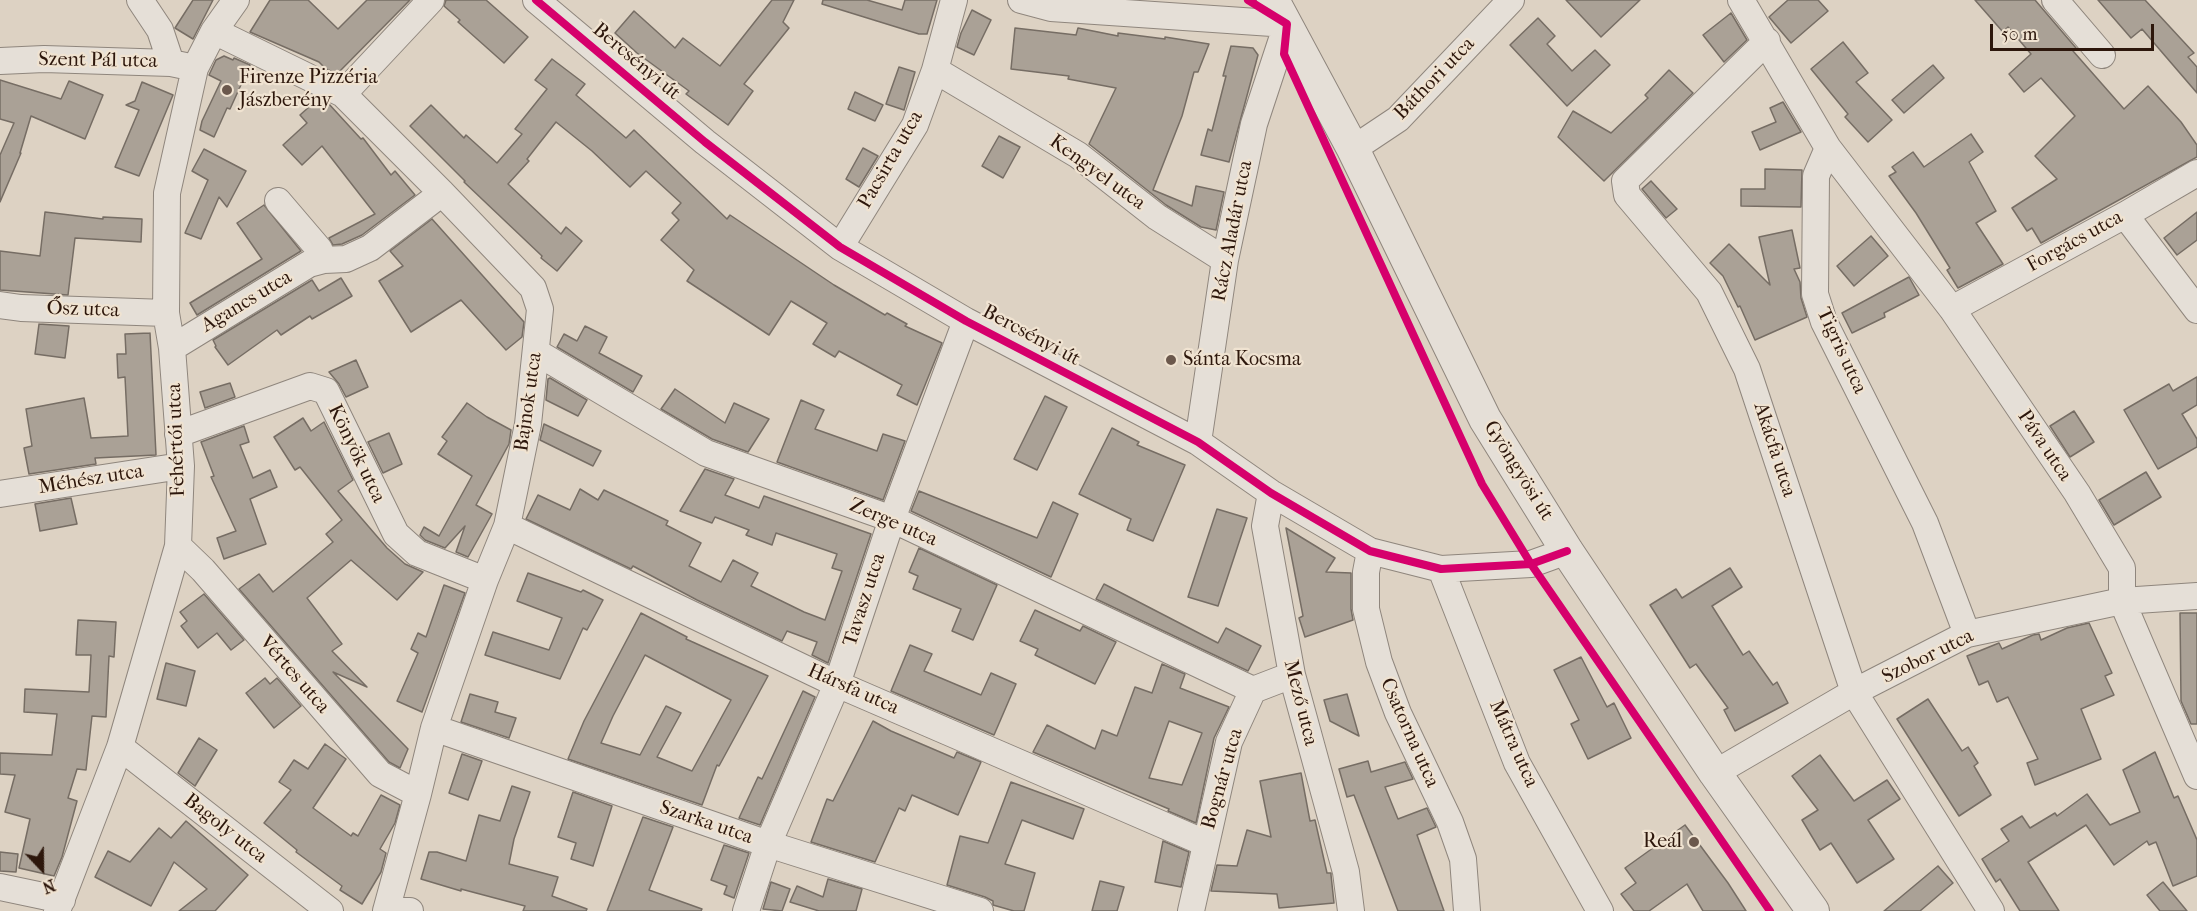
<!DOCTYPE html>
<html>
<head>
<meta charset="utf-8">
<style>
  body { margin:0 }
  #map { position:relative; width:2197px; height:911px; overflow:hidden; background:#ddd2c3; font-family:"IM FELL French Canon",serif }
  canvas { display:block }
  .north { position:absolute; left:12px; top:839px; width:60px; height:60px; -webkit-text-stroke:4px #f0e3d1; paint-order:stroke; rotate:158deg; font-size:16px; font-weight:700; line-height:24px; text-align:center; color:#2d170c }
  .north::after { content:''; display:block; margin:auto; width:21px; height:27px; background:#2d170c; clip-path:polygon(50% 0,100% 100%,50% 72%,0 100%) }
  .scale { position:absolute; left:1990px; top:24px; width:164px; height:27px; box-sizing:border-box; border:3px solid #2d170c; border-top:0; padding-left:8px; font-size:18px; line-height:21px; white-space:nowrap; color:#2d170c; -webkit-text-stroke:4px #f0e3d1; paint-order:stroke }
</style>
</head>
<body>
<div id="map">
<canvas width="2197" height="911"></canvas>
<div class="north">N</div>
<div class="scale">50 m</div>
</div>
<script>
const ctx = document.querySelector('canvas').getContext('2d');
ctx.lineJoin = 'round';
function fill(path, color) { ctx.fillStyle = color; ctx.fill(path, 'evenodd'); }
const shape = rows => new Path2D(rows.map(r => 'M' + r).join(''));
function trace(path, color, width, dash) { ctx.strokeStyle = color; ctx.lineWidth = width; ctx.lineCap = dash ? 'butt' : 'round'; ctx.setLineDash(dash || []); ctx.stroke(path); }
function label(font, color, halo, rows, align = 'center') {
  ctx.font = font + ' "IM FELL French Canon",serif'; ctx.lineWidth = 4.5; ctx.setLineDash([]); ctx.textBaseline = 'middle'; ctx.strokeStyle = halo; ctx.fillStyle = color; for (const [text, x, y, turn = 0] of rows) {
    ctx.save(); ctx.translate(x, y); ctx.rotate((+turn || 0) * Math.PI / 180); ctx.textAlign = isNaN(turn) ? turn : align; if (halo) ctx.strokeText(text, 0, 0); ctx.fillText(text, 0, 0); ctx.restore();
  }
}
const building = shape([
  [193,0,213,0,193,39,175,28,193,0],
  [270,0,308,0,338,29,367,0,410,0,337,74,326,69,319,62,250,32,270,0],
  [446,0,486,0,528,37,504,63,458,22,460,20,444,6,446,0],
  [772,0,794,0,783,22,789,28,744,84,753,91,728,125,686,94,689,91,637,53,615,33,634,11,675,48,683,38,720,66,772,0],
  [823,0,867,0,902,10,905,0,937,0,927,34,919,34,822,4,823,0],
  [1566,0,1640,0,1601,37,1566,0],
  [1788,0,1818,0,1828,11,1791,43,1769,17,1788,0],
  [1975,0,2035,0,2076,48,2073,51,2124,109,2148,86,2181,122,2197,145,2197,157,2041,243,2032,228,2027,231,2012,208,2057,179,2035,156,2075,116,2041,78,2024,92,2009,74,2031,54,2008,27,2003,32,1975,0],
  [2098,0,2145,0,2194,53,2188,57,2197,67,2197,93,2142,29,2131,38,2098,0],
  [972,10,991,20,974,55,957,47,961,33,972,10],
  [1731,13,1747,40,1724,62,1703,35,1731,13],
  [1538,18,1555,36,1547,44,1572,71,1595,50,1610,65,1567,106,1510,45,1538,18],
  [1015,28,1076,35,1078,28,1118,36,1118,33,1165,39,1165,37,1209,44,1198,72,1194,72,1182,116,1153,190,1192,206,1196,186,1224,192,1216,230,1201,227,1166,205,1089,144,1116,88,1068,79,1069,76,1011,69,1015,28],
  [1843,42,1868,73,1856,82,1892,120,1868,142,1845,117,1848,114,1811,69,1843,42],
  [1231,46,1253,48,1258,55,1229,162,1201,155,1208,129,1212,131,1226,76,1223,76,1231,46],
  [224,56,233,60,234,58,250,65,230,109,227,108,214,137,200,130,202,121,221,81,209,75,216,60,224,56],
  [552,59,585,84,576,95,626,138,634,130,727,219,730,215,834,285,885,315,887,313,907,324,905,326,942,343,917,405,897,395,902,385,839,351,835,357,813,344,827,323,791,301,769,335,687,281,694,270,661,240,679,220,672,213,681,203,646,171,630,187,592,151,556,122,527,159,529,161,508,184,561,234,566,227,582,241,557,271,541,258,542,256,464,182,465,181,410,126,431,105,464,138,466,135,497,163,522,134,515,129,547,89,535,80,552,59],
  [1933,65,1944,78,1904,113,1892,100,1933,65],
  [899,67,915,72,904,110,886,104,899,67],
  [1669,70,1693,93,1604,181,1558,137,1573,111,1611,133,1648,98,1645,95,1669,70],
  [0,80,61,99,69,81,103,95,85,139,31,116,20,153,21,153,0,202,0,155,14,123,0,119,0,80],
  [142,82,173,95,139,176,115,167,139,110,126,105,135,101,142,82],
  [855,92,883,105,875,121,848,109,855,92],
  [318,99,328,103,361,139,363,138,391,175,395,171,415,195,362,235,342,244,333,245,329,238,375,214,322,146,302,165,283,145,307,123,300,115,318,99],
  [1783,102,1801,132,1760,150,1752,132,1776,122,1770,108,1783,102],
  [1971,134,1983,152,1969,162,1996,211,1976,223,2003,264,1958,288,1947,270,1950,268,1916,213,1889,176,1896,172,1892,167,1913,152,1924,167,1971,134],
  [999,136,1020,147,1003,178,982,166,999,136],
  [863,148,878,156,859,187,846,179,863,148],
  [204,149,246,171,227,207,219,197,201,239,185,233,208,180,192,171,204,149],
  [1765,169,1802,170,1801,207,1741,206,1741,189,1765,189,1765,169],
  [1651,181,1677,209,1666,218,1642,189,1651,181],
  [264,205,301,251,197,315,190,303,262,259,237,223,264,205],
  [45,212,103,219,103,217,142,219,141,242,75,238,68,295,0,290,0,251,40,256,45,212],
  [2197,212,2197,240,2177,255,2164,238,2197,212],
  [432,219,524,322,522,337,506,350,461,300,411,332,379,281,403,266,390,251,432,219],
  [1792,230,1800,268,1794,269,1800,282,1801,298,1807,317,1755,340,1740,306,1738,307,1723,276,1710,263,1729,244,1770,285,1759,237,1792,230],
  [1871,236,1888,256,1854,286,1837,266,1871,236],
  [1909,277,1919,295,1884,313,1885,317,1852,333,1842,313,1909,277],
  [341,278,352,296,312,319,310,316,281,335,277,330,228,365,215,347,216,346,213,340,312,280,319,291,341,278],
  [39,324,69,326,65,358,35,354,39,324],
  [585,326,607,337,599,353,642,376,633,392,557,347,564,334,577,341,585,326],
  [150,333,156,455,95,458,96,464,29,474,24,448,32,446,26,409,84,398,91,438,128,436,125,377,118,378,117,354,126,354,125,334,150,333],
  [356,360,368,387,346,397,339,384,329,372,356,360],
  [2197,377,2197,405,2182,414,2197,439,2197,447,2158,469,2124,410,2169,384,2173,391,2197,377],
  [550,378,587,400,578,416,546,400,548,379,550,378],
  [230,383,235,397,205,408,200,392,230,383],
  [675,389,725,423,734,403,769,419,748,452,712,439,661,409,675,389],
  [1045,396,1067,407,1037,470,1014,459,1045,396],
  [801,400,824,410,815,429,877,451,883,434,905,441,883,500,777,462,801,400],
  [467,403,487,417,511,430,509,444,476,505,492,514,468,557,456,552,465,526,445,548,425,540,420,535,424,527,439,536,472,476,438,454,447,441,442,437,467,403],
  [2074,411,2094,442,2070,457,2050,426,2074,411],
  [303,418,311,431,324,422,353,480,338,491,387,548,405,564,423,572,397,600,351,560,307,598,342,644,332,651,367,687,333,672,408,749,400,768,389,762,239,589,259,574,273,592,333,542,326,534,342,520,300,467,295,470,274,437,303,418],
  [544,424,601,451,593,466,540,440,544,424],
  [244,426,249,442,240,445,253,478,270,470,277,487,250,499,266,544,224,559,217,538,236,531,211,477,214,476,201,442,244,426],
  [1112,428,1139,442,1137,445,1185,465,1153,541,1127,530,1131,519,1079,494,1112,428],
  [389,433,402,464,383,473,368,442,389,433],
  [705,469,734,479,725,495,759,508,764,496,871,534,828,663,812,655,817,642,787,631,782,641,697,600,633,566,631,569,526,519,538,495,570,510,580,489,598,500,604,490,668,521,666,525,701,543,689,566,721,582,733,560,758,573,751,586,804,612,825,620,842,571,832,568,837,554,776,533,772,545,746,535,749,530,715,517,712,523,680,511,705,469],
  [2146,472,2161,497,2114,525,2099,500,2146,472],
  [919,491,1037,538,1053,502,1078,514,1051,577,911,511,919,491],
  [71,498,77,524,40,531,35,504,71,498],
  [1217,509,1247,518,1218,606,1188,597,1217,509],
  [1286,528,1335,558,1326,572,1351,573,1351,609,1353,620,1305,637,1299,618,1303,616,1286,528],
  [919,548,997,585,973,640,952,631,961,609,913,589,918,576,909,572,919,548],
  [1730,568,1742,587,1712,606,1743,655,1749,651,1773,685,1777,682,1788,703,1735,731,1724,710,1728,708,1696,664,1690,668,1650,605,1676,589,1682,598,1730,568],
  [528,573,581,592,583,590,603,600,587,630,583,628,560,679,485,655,493,632,549,650,562,618,517,601,528,573],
  [1104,584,1218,643,1226,628,1261,646,1248,671,1096,599,1104,584],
  [444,585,465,593,422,712,397,701,418,653,411,649,418,633,426,637,444,585],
  [204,594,244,640,231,650,217,633,198,648,181,626,187,621,180,612,204,594],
  [1035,610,1080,631,1083,626,1116,642,1095,684,1035,655,1038,649,1020,641,1035,610],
  [641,613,687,637,686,639,768,676,719,766,717,765,702,805,568,759,584,721,641,613],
  [645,655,731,700,692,771,657,757,681,713,666,706,640,755,601,743,613,716,645,655],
  [2180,613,2197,613,2197,724,2191,724,2181,701,2180,613],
  [78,620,116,622,114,657,109,656,106,717,92,716,86,770,77,769,68,798,77,801,62,857,54,876,19,868,30,819,5,812,15,775,0,774,0,753,52,755,57,714,24,712,25,689,89,692,91,655,76,655,78,620],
  [2089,623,2112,673,2105,676,2114,695,2081,709,2101,759,2035,785,2027,763,2038,759,2008,697,1997,702,1988,681,1979,685,1967,656,1999,643,2002,649,2033,635,2039,634,2041,640,2067,628,2089,623],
  [910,645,932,654,924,671,981,695,991,673,1016,684,994,735,891,691,910,645],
  [1581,657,1607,707,1614,703,1631,738,1588,759,1571,724,1579,720,1554,670,1581,657],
  [166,663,195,671,186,706,157,699,166,663],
  [1162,664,1185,674,1180,688,1229,707,1214,738,1196,823,1168,811,1169,809,1033,752,1047,725,1095,749,1102,730,1117,736,1135,687,1152,693,1162,664],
  [1169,721,1202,733,1182,785,1149,778,1169,721],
  [265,678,270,684,277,678,301,706,274,728,246,693,265,678],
  [803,691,815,697,760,825,739,818,758,777,762,779,803,691],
  [470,694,498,702,495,712,516,718,509,738,461,722,470,694],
  [1347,694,1359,736,1330,721,1324,700,1347,694],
  [1928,699,1962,751,1968,747,1978,763,1974,766,1991,795,1959,816,1897,719,1928,699],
  [873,721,891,731,954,758,957,752,981,762,958,815,912,795,905,811,899,808,875,862,811,842,827,799,833,801,873,721],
  [199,738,217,750,195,786,178,773,199,738],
  [325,744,346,759,313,808,351,836,353,833,358,836,381,795,400,805,395,823,380,849,386,853,381,872,362,904,340,890,342,886,296,852,297,850,264,823,291,790,279,782,294,760,308,769,325,744],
  [2155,752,2174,798,2178,796,2197,840,2197,876,2173,886,2156,842,2149,845,2147,841,2114,865,2086,825,2028,862,2059,911,2020,911,2000,879,1996,882,1982,859,2009,841,2001,829,2022,816,2030,828,2055,813,2057,816,2087,794,2110,825,2140,812,2123,770,2155,752],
  [462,754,482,761,468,800,449,793,462,754],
  [1820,755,1854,801,1887,780,1900,799,1868,820,1894,859,1857,883,1831,843,1820,850,1802,820,1818,810,1792,776,1820,755],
  [1368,761,1371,772,1405,762,1413,779,1385,787,1398,819,1427,808,1436,827,1417,835,1444,911,1398,911,1354,795,1347,797,1339,769,1368,761],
  [1301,773,1310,821,1315,820,1327,873,1331,873,1331,875,1334,903,1279,908,1277,894,1211,891,1217,865,1237,866,1247,830,1271,837,1260,781,1301,773],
  [1011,782,1084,809,1073,839,1022,820,1005,864,1035,873,1024,911,1014,911,993,905,993,901,985,897,947,885,960,836,988,843,1011,782],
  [512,786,530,792,514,839,509,864,558,877,552,896,587,909,586,911,523,911,525,906,461,889,461,891,421,879,429,852,437,852,466,861,479,815,500,821,512,786],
  [573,792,612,806,593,866,571,859,576,843,558,837,573,792],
  [643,817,673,827,649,890,702,909,701,911,607,911,643,817],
  [186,821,248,875,215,911,179,911,207,889,174,862,151,906,95,877,108,851,130,862,159,828,171,838,186,821],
  [1685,825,1728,883,1746,911,1703,911,1687,884,1649,911,1634,911,1621,894,1636,883,1625,868,1685,825],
  [1163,841,1189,852,1181,887,1155,882,1163,841],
  [724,845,749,853,734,898,724,894,727,886,711,880,724,845],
  [0,852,18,854,16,872,0,871,0,852],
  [1938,866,1953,883,1920,911,1884,911,1938,866],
  [828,879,862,889,856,911,819,911,790,902,797,886,823,897,828,879],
  [1100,881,1124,887,1117,911,1092,911,1100,881],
  [771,882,790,889,782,911,763,909,771,882],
  [2163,882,2187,911,2160,911,2147,895,2163,882]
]);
fill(building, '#aaa196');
trace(building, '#766d64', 1.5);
const minor = shape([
  [140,0,160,30,171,63],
  [536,0,705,142,840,247,966,321,1198,442,1271,493,1370,551,1441,569,1531,564,1567,551],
  [1021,0,1051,8,1287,24,1254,124,1225,260,1198,442],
  [1741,0,1828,148,1816,176,1815,294,1824,322,1925,523,1967,634],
  [2055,0,2102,55],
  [214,31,343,94,442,193,533,288,540,309,528,424,507,526,485,580,434,728,418,794,386,911],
  [1767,41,1625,181,1627,195,1709,292,1747,369,1854,692,1991,911],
  [0,61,44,59,171,63,195,68],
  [935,70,1078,155,1157,217,1225,260],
  [343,94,431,0],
  [1828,148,1952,309,2077,493,2122,568,2122,601,2197,776],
  [1353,149,1398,119,1511,0],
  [278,201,319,249,324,260],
  [2125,215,2197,310],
  [840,247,915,125,935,70,954,0],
  [0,305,21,308,166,313],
  [1952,309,2125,215,2197,173],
  [172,348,309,264,324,260,346,259,370,248,442,193],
  [536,352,706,453,892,519,1253,690],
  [178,434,310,386,326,391,396,534,417,553,485,580],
  [1271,493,1265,526,1292,675,1346,872,1351,911],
  [0,494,181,466],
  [507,526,837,684,1205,843],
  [178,546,203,570,380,774,418,794],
  [1370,551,1366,572,1366,609,1379,662,1398,713,1450,822,1463,859,1467,911],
  [1441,569,1517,763,1600,911],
  [434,728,768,844,980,911],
  [120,747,330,911],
  [1715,773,1854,692,1967,634,2122,601,2197,596],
  [0,887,62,900],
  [57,911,120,747,178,546,181,466,172,348,166,313,167,193,195,68,214,31,236,0],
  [386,911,410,911],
  [746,911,768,844,837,684,892,519,966,321],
  [1191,911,1229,742,1253,690,1292,675]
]);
const tertiary = shape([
  [1273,0,1353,149,1485,419,1567,551,1715,773,1813,911]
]);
trace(minor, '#8f867d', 28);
trace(tertiary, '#8f867d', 34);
trace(minor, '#e5dfd7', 26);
trace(tertiary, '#e5dfd7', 32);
trace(shape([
  [536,0,705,142,840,247,966,321,1198,442,1271,493,1370,551,1441,569,1531,564,1567,551],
  [1248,0,1287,24,1284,54,1482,484,1531,564,1770,911]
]), '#d6006c', 8);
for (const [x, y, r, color] of [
  [227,90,6,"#6b584c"],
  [1171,360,6,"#6b584c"],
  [1694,842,6,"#6b584c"]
]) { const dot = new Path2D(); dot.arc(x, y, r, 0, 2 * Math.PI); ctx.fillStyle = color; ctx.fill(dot); trace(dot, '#f0e3d1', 2); }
label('20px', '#2d170c', '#f0e3d1', [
  ["Szent Pál utca",98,61,1],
  ["Bercsényi út",636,62,40],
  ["Báthori utca",1435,79,-46],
  ["Pacsirta utca",891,160,-60],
  ["Kengyel utca",1097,173,36],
  ["Rácz Aladár utca",1233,231,-79],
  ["Forgács utca",2075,242,-29],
  ["Agancs utca",247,302,-31],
  ["Ősz utca",83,310,2],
  ["Bercsényi út",1031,336,28],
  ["Tigris utca",1841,351,65],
  ["Bajnok utca",529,402,-82],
  ["Fehértói utca",177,440,-92],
  ["Páva utca",2044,446,56],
  ["Akácfa utca",1774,450,72],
  ["Könyök utca",356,454,64],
  ["Gyöngyösi út",1518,471,58],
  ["Méhész utca",91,480,-9],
  ["Zerge utca",893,523,23],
  ["Tavasz utca",865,600,-72],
  ["Szobor utca",1928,657,-26],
  ["Vértes utca",294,675,49],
  ["Hársfa utca",853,690,24],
  ["Mező utca",1300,703,76],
  ["Csatorna utca",1409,733,66],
  ["Mátra utca",1513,744,66],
  ["Bognár utca",1223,779,-74],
  ["Szarka utca",706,823,19],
  ["Bagoly utca",225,829,38]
]);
label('20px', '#2d170c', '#f0e3d1', [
  ["Firenze Pizzéria",239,78],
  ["Jászberény",239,101],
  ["Sánta Kocsma",1183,360],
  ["Reál",1682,842,"right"]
], 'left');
</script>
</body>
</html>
